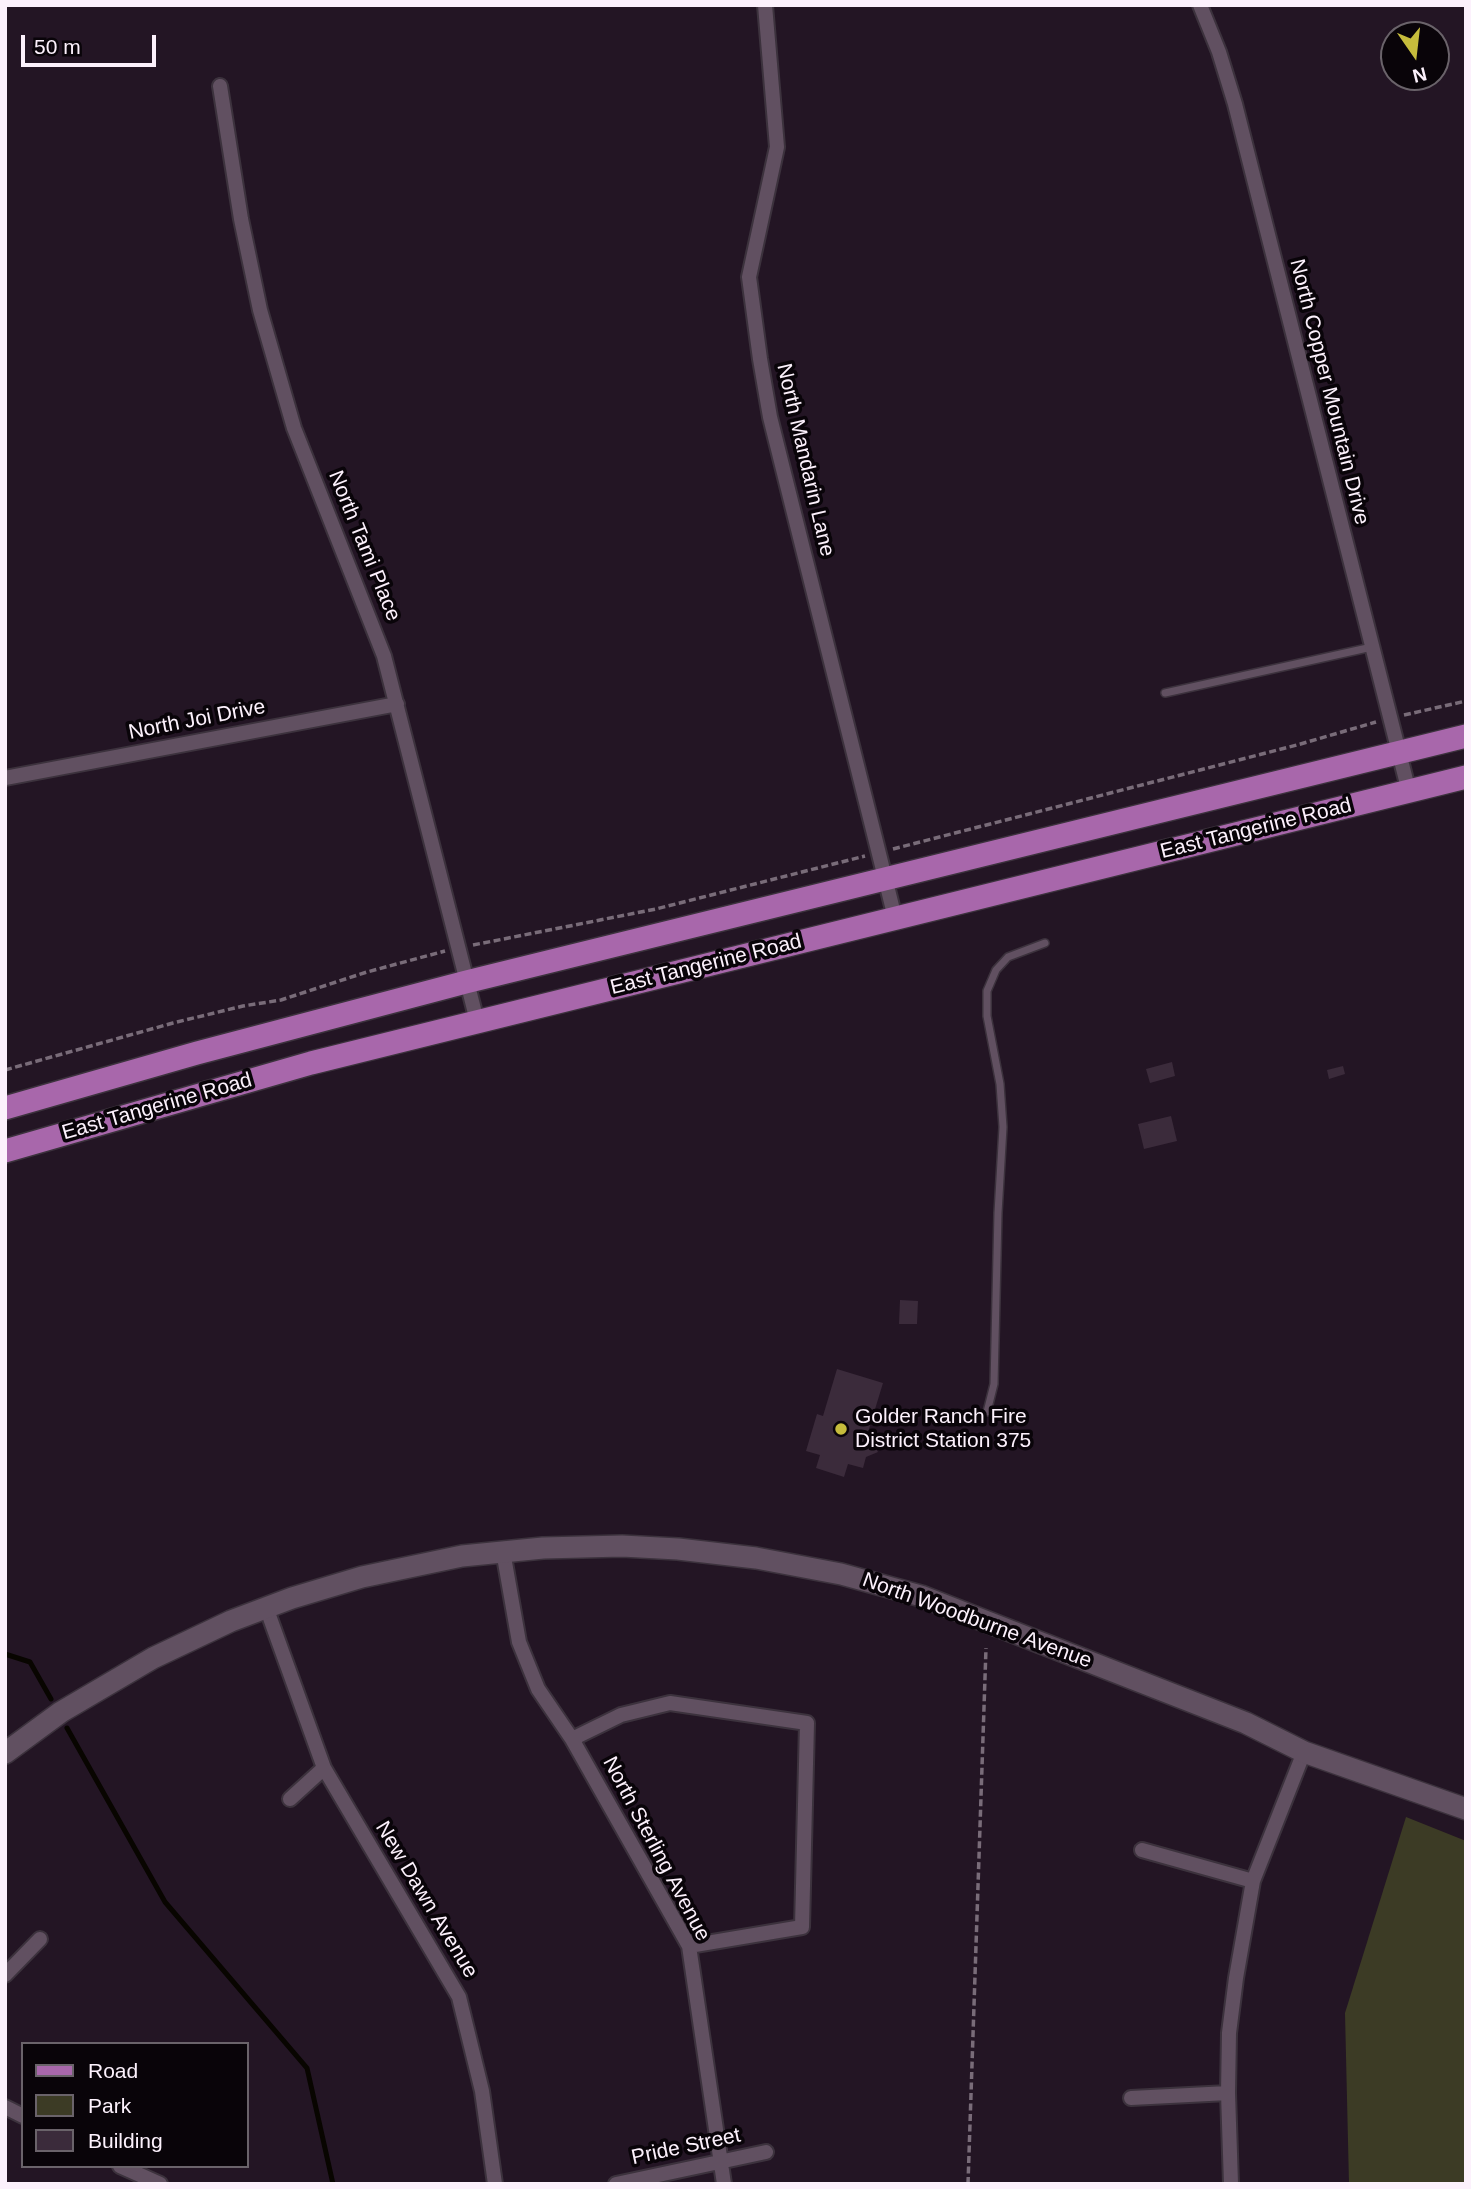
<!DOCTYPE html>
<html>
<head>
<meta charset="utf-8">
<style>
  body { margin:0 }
  #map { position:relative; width:1471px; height:2189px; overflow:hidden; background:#231524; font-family:Arial,sans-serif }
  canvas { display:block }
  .frame { position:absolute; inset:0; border:7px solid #fcf1fc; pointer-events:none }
  .legend { position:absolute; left:21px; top:2042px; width:228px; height:126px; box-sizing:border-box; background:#090409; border:2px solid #6a636a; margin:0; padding:9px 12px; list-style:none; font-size:21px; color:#fcf1fc }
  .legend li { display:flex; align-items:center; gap:14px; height:35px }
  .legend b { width:35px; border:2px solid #6a636a }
  .north { position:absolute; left:1380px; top:21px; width:70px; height:70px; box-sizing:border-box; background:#090409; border:2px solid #6a636a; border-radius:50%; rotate:166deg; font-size:19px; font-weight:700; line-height:28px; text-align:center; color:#fcf1fc }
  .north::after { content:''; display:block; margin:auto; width:24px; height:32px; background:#c6bc3c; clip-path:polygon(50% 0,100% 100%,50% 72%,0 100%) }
  .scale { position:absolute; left:21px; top:35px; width:135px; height:32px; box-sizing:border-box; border:4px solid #fcf1fc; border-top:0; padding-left:9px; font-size:21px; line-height:24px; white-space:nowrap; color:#fcf1fc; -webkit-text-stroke:5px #090409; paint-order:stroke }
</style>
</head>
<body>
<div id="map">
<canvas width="1471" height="2189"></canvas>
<div class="frame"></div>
<ul class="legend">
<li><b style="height:9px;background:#a867ab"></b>Road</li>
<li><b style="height:19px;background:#3c3b25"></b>Park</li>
<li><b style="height:19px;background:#3b2b3b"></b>Building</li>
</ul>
<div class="north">N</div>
<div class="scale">50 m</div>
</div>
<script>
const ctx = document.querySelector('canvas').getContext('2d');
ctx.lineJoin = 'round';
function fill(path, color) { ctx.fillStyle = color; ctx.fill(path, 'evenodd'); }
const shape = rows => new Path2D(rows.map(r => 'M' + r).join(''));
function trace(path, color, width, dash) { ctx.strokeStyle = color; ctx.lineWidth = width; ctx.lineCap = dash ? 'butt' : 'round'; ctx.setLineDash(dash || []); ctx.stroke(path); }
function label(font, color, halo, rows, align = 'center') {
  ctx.font = font + ' Arial,sans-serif'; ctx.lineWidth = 7; ctx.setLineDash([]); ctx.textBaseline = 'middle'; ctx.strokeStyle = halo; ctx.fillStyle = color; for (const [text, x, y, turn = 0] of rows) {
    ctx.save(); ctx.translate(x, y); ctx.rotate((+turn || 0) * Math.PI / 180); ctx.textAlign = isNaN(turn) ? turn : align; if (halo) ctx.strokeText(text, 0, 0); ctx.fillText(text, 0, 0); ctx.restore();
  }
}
fill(shape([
  [1406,1817,1466,1841,1466,2184,1349,2184,1345,2013]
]), '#3c3b25');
trace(shape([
  [5,1654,30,1662,51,1699],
  [67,1728,165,1902,307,2068,333,2184]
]), '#080500', 5);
fill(shape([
  [1172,1062,1175,1076,1150,1083,1146,1069],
  [1343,1066,1345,1074,1329,1079,1327,1070],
  [1171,1116,1177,1141,1144,1149,1138,1124],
  [900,1300,918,1301,917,1324,899,1324],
  [837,1369,883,1383,869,1429,875,1430,871,1440,878,1452,866,1457,863,1468,848,1464,844,1477,816,1468,820,1455,806,1451,817,1414,823,1416]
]), '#3b2b3b');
const lane = shape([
  [1165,693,1372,647],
  [987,1412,994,1384,998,1213,1003,1127,1000,1084,987,1016,987,991,996,970,1008,957,1045,943]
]);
const street = shape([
  [765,5,777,147,749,277,760,359,770,417,895,918],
  [1200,5,1219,52,1235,104,1409,792],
  [220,86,241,219,260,310,294,428,384,656,477,1021],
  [5,778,397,704],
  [503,1551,519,1642,538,1689,572,1739,689,1946,724,2184],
  [266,1607,324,1768,459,1997,482,2091,495,2184],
  [572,1739,621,1715,670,1703,807,1723,802,1927,689,1946],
  [290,1799,324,1768],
  [1142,1850,1253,1881],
  [5,1975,40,1939],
  [1131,2098,1228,2093],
  [5,2107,23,2116],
  [120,2166,160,2184],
  [616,2184,766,2152],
  [1231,2184,1228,2093,1229,2033,1236,1978,1253,1881,1304,1752]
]);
const secondary = shape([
  [5,1753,61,1712,153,1658,231,1621,292,1598,362,1577,462,1556,543,1548,622,1546,678,1549,756,1558,841,1574,921,1596,1246,1723,1304,1752,1466,1809]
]);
const primary = shape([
  [5,1108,197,1053,466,982,1466,736],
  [5,1151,311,1063,1466,777]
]);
trace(lane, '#3c323d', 10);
trace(street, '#3c323d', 18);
trace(secondary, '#3c323d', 24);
trace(primary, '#3c323d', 26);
trace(shape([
  [1404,715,1466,701],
  [893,849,1297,745,1376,722],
  [473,945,656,909,865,856],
  [5,1070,173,1023,243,1006,281,1000,367,972,445,951],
  [968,2184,986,1648]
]), '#796c79', 3.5, [7, 3.5]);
trace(lane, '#615061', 7);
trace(street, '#615061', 14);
trace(secondary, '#615061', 21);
trace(primary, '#a867ab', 23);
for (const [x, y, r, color] of [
  [841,1429,7,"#c6bc3c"]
]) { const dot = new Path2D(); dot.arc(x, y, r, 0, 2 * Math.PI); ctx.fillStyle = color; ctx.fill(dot); trace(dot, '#090409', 2.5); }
label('21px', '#fcf1fc', '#090409', [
  ["North Copper Mountain Drive",1329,392,76],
  ["North Mandarin Lane",805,460,77],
  ["North Tami Place",364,546,68],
  ["North Joi Drive",197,720,-11],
  ["East Tangerine Road",1256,829,-14],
  ["East Tangerine Road",706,965,-14],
  ["East Tangerine Road",157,1107,-16],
  ["North Woodburne Avenue",977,1621,20],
  ["North Sterling Avenue",656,1849,62],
  ["New Dawn Avenue",426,1900,59],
  ["Pride Street",686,2147,-12]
]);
label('21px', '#fcf1fc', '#090409', [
  ["Golder Ranch Fire",855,1417],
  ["District Station 375",855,1441]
], 'left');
</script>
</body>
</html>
